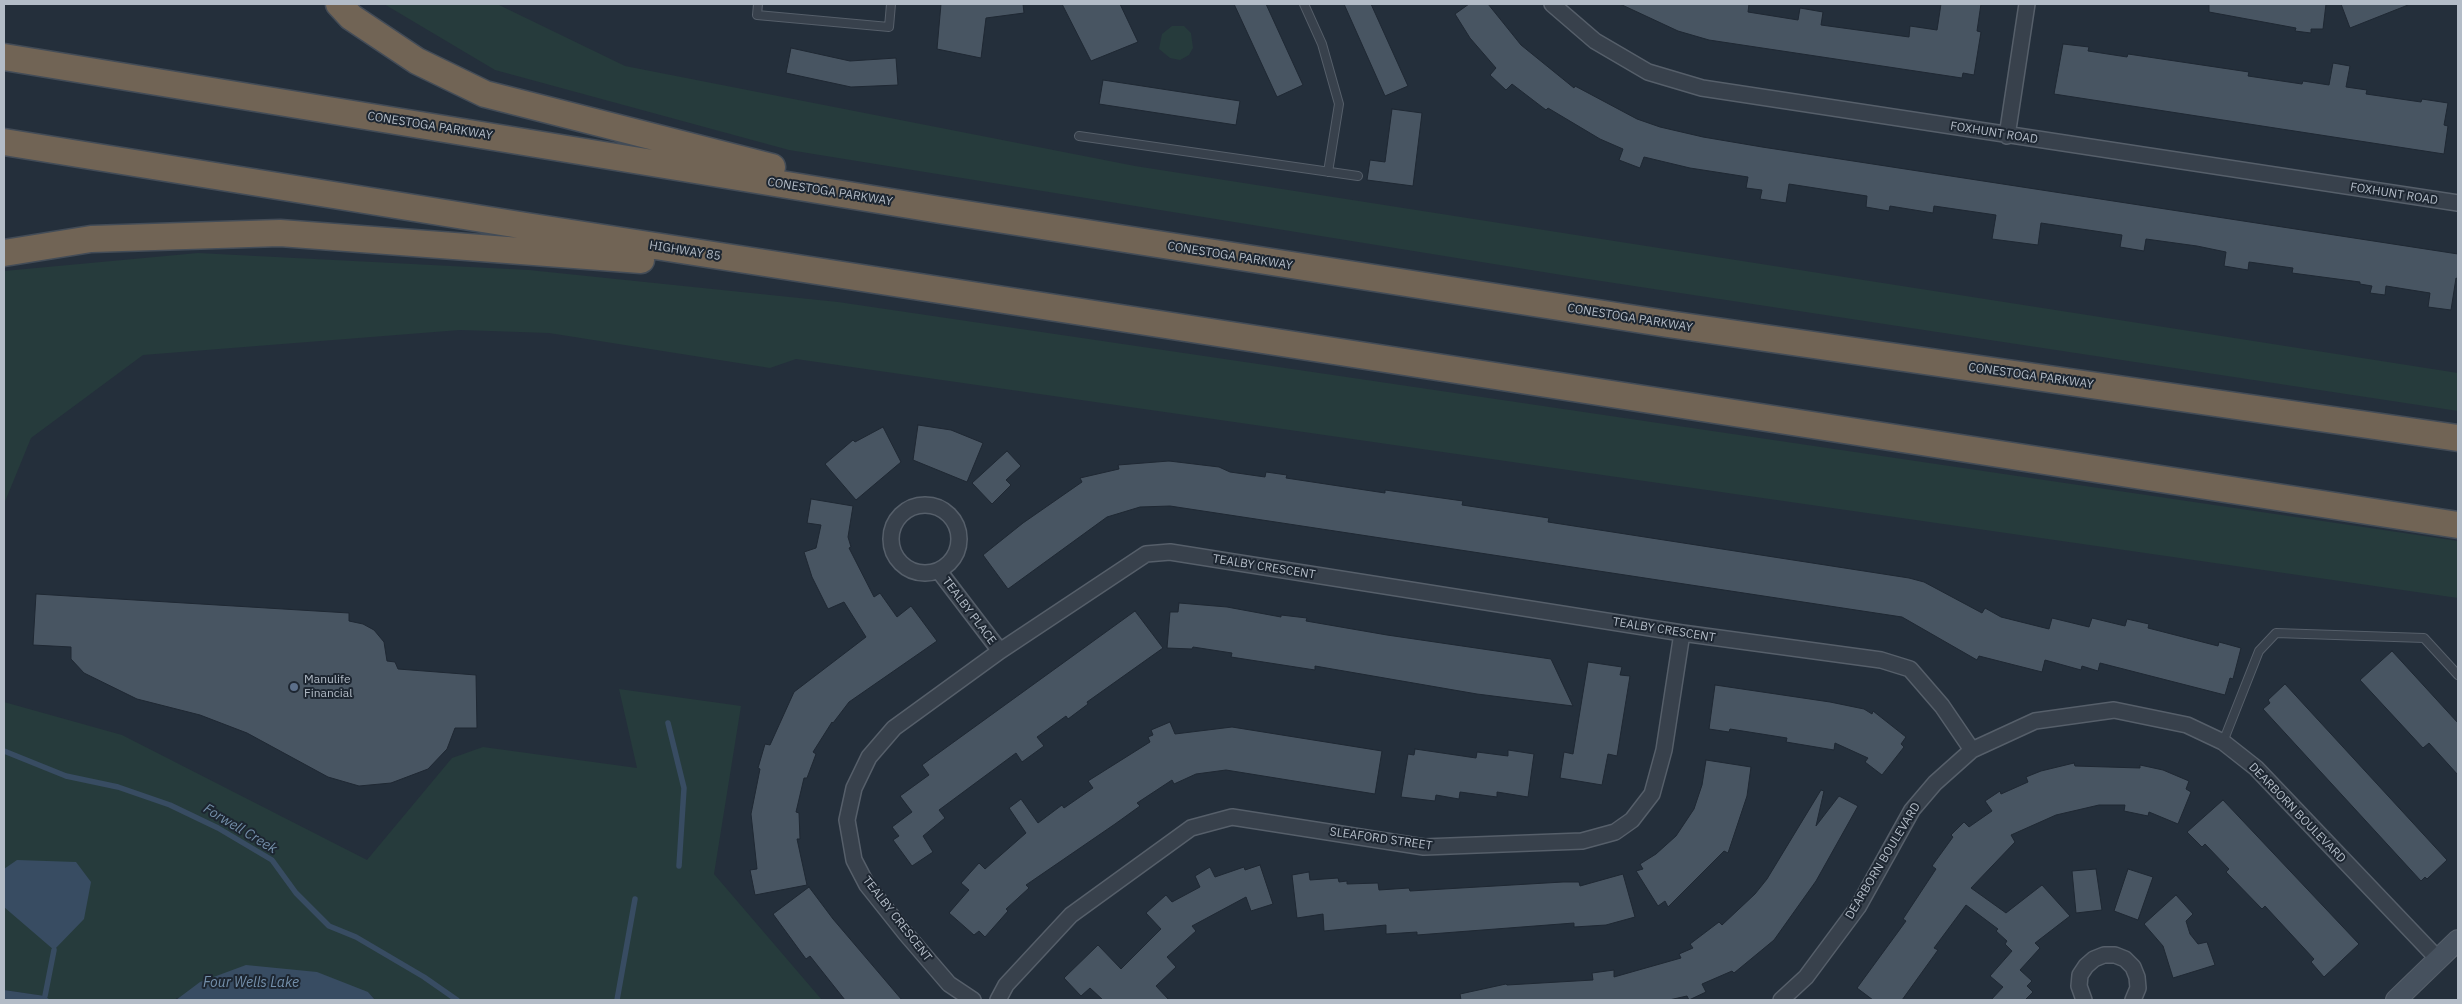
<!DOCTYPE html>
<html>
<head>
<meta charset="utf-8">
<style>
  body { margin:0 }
  #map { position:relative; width:2462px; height:1004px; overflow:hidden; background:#242f3b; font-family:"IBM Plex Sans",sans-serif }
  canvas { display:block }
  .frame { position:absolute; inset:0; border:5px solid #b3bcc7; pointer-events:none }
</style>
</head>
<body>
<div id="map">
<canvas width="2462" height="1004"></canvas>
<div class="frame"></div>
</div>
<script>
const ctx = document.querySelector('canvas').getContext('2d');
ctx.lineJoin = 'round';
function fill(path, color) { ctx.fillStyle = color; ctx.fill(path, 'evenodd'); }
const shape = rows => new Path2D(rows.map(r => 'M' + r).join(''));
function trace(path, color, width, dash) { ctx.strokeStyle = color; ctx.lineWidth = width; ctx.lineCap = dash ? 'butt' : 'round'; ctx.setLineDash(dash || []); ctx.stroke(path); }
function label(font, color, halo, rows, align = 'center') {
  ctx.font = font + ' "IBM Plex Sans",sans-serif'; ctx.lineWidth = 4; ctx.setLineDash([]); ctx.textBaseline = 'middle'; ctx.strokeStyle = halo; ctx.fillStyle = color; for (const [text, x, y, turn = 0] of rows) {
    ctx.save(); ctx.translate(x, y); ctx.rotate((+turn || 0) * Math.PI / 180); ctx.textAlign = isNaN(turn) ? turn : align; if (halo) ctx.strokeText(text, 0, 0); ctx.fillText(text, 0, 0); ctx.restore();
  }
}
fill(shape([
  [384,4,497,4,625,66,1135,166,2458,373,2458,411,1568,276,789,150,495,70],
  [1172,26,1184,26,1191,33,1193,48,1189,55,1180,60,1170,58,1159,49,1162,34],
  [198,253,529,270,838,302,2458,541,2458,598,796,359,770,368,549,333,460,330,143,355,31,438,4,504,4,271],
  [619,689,741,706,714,874,822,1000,375,1000,368,992,176,998,176,1000,50,1000,44,996,4,990,4,702,122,735,367,860,452,758,483,747,637,768]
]), '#263b3c');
fill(shape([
  [17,860,76,862,91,882,84,919,54,950,4,907,4,869],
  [246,965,317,972,368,992,375,1000,176,1000,200,982],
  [4,990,45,996,50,1000,4,1000]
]), '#384c62');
trace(shape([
  [668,723,684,788,679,866],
  [4,751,66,776,118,787,170,805,218,828,272,860,296,893,329,926,356,937,424,977,457,1000],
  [45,996,54,950],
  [617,1000,635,899]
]), '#384c62', 5.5);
const building = shape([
  [941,4,1023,4,1024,13,986,18,981,58,937,49,941,4],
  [1062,4,1120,4,1138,42,1091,61,1062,4],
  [1234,4,1266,4,1303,85,1277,97,1234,4],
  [1344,4,1371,4,1408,86,1385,96,1344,4],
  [1469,4,1488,4,1521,45,1574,88,1575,86,1637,119,1660,127,1703,137,1762,147,2458,254,2458,279,2456,278,2451,310,2428,307,2430,293,2386,286,2385,295,2370,293,2372,286,2360,284,2360,282,2292,273,2293,268,2249,262,2248,270,2224,266,2226,252,2197,246,2146,239,2144,251,2120,247,2122,235,2041,223,2038,245,1992,239,1996,215,1934,206,1933,213,1890,206,1889,211,1866,207,1867,196,1789,184,1786,203,1760,199,1762,190,1746,188,1748,177,1690,168,1644,157,1640,168,1619,160,1623,149,1600,139,1548,108,1546,110,1512,84,1506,90,1490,75,1496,68,1470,38,1455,14,1469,4],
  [1620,4,1749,4,1748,12,1798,20,1800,8,1823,12,1821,25,1909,37,1910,26,1937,30,1941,4,1981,4,1977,31,1981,32,1974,75,1963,73,1962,78,1709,40,1678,31,1620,4],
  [2209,4,2326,4,2323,29,2311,29,2311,33,2295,31,2296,28,2209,12,2209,4],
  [2341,4,2408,4,2408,5,2350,28,2341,4],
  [2063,44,2089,47,2088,51,2127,57,2128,54,2249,72,2248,76,2302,84,2303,81,2329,85,2333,63,2350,66,2346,87,2367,90,2366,94,2421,102,2422,99,2448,103,2444,125,2448,126,2444,154,2054,94,2063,44],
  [791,48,850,61,896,58,898,85,851,87,786,73,791,48],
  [1103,80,1240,101,1236,125,1099,104,1103,80],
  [1392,109,1422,113,1413,186,1367,180,1370,160,1385,162,1392,109],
  [918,425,951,430,983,443,967,482,913,460,918,425],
  [883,427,901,462,856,500,825,464,853,440,855,442,883,427],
  [1007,451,1021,466,1006,480,1011,485,992,504,972,483,1007,451],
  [1169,461,1219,467,1230,472,1265,477,1266,472,1287,475,1286,478,1385,493,1385,490,1463,501,1462,505,1549,518,1548,522,1909,578,1924,582,1982,613,1985,608,2001,617,2049,629,2052,618,2089,627,2092,618,2125,626,2127,619,2149,624,2148,628,2218,646,2219,642,2241,648,2233,679,2230,678,2225,695,2100,663,2098,671,2082,666,2081,670,2045,660,2042,672,1979,656,1977,660,1902,617,1170,506,1140,507,1107,517,1008,589,983,555,1023,523,1082,482,1080,478,1119,469,1118,465,1169,461],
  [811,499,853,506,848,537,851,547,849,548,874,597,880,593,897,617,911,606,937,641,849,702,833,723,832,722,813,752,816,754,807,778,804,778,796,812,799,813,800,839,797,839,807,885,755,895,750,870,757,869,751,814,760,769,758,768,765,744,770,745,794,692,866,637,844,602,828,609,812,577,804,552,816,548,821,525,807,523,811,499],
  [36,594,349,613,349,621,363,624,374,630,384,642,387,661,395,662,398,669,476,675,477,728,455,728,447,749,428,769,391,783,359,786,328,777,247,733,200,715,137,699,84,673,71,659,71,647,33,645,36,594],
  [1179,603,1227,607,1281,617,1281,615,1307,618,1306,621,1387,635,1551,659,1573,706,1477,694,1315,666,1315,670,1231,657,1232,653,1193,647,1192,649,1167,648,1170,612,1178,612,1179,603],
  [1135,611,1163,648,1087,702,1088,704,1068,719,1066,716,1037,737,1044,746,1022,762,1016,753,939,810,945,818,923,836,933,852,912,866,893,840,899,836,892,827,912,812,900,796,929,775,922,765,1135,611],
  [2392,651,2458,723,2458,775,2429,743,2423,748,2360,680,2392,651],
  [1588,662,1622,667,1620,675,1630,676,1617,756,1608,754,1602,785,1560,778,1564,752,1573,754,1588,662],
  [2285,684,2447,860,2427,879,2425,877,2421,881,2263,709,2270,703,2268,700,2285,684],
  [1715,685,1830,702,1864,709,1872,714,1873,711,1906,737,1901,744,1904,747,1882,775,1865,762,1868,758,1835,743,1834,750,1786,742,1787,738,1730,729,1729,732,1709,729,1715,685],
  [1170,722,1175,734,1232,727,1382,751,1375,794,1226,770,1196,774,1174,784,1172,780,1137,803,1140,806,1115,824,1026,885,1029,888,1006,909,1008,911,985,937,979,931,974,935,949,913,969,890,961,883,979,863,985,869,1026,833,1009,808,1021,799,1038,823,1062,805,1064,808,1093,788,1088,781,1150,742,1148,737,1153,735,1151,730,1170,722],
  [1415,749,1476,758,1477,752,1508,756,1508,750,1534,754,1528,797,1497,792,1497,797,1460,792,1459,799,1436,795,1435,801,1401,797,1408,754,1414,755,1415,749],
  [1706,760,1751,767,1747,796,1728,853,1724,851,1668,907,1665,901,1658,906,1636,871,1643,869,1640,864,1656,854,1676,836,1694,809,1702,785,1706,760],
  [2074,763,2075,766,2140,768,2140,765,2163,770,2189,781,2186,789,2191,792,2178,824,2149,812,2148,816,2124,811,2125,805,2099,805,2056,815,2011,835,2015,842,1971,888,2006,913,2042,885,2070,916,2035,943,2040,948,2020,970,2032,981,2027,986,2033,992,2025,1000,1991,1000,2003,987,1990,976,2012,951,2005,944,2007,941,1996,931,1998,929,1966,905,1934,948,1938,950,1902,1000,1873,1000,1857,988,1906,921,1903,919,1936,869,1932,866,1953,837,1951,835,1964,822,1969,827,1992,811,1985,801,2000,791,2001,794,2028,782,2026,777,2041,771,2074,763],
  [1821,790,1824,791,1816,826,1839,796,1858,806,1816,881,1774,940,1734,973,1732,971,1702,984,1706,992,1689,1000,1687,996,1669,1000,1461,1000,1460,994,1506,984,1507,985,1593,980,1592,973,1614,970,1614,977,1681,958,1679,954,1693,948,1690,944,1719,922,1722,925,1755,894,1767,879,1821,790],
  [2223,800,2359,944,2324,977,2311,962,2314,959,2265,906,2262,909,2226,872,2229,869,2205,844,2202,847,2187,832,2223,800],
  [1260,865,1273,904,1251,911,1246,897,1192,926,1196,931,1167,957,1176,967,1156,986,1169,1000,1103,1000,1090,988,1081,996,1064,978,1098,945,1121,969,1161,929,1146,913,1166,895,1172,902,1200,887,1195,876,1210,867,1215,877,1244,867,1245,870,1260,865],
  [2096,869,2102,910,2076,913,2072,871,2096,869],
  [2128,869,2153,877,2138,920,2114,911,2128,869],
  [1309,872,1310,880,1338,878,1339,882,1347,881,1347,884,1378,883,1379,890,1409,888,1410,891,1563,882,1579,882,1580,886,1623,874,1635,917,1606,925,1574,927,1574,923,1417,935,1417,932,1386,934,1386,925,1324,931,1323,914,1297,918,1292,875,1309,872],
  [809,887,833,919,902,1000,845,1000,810,956,806,959,773,914,809,887],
  [2176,895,2193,914,2186,921,2190,934,2198,944,2207,942,2215,965,2173,978,2163,946,2144,924,2176,895]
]);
fill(building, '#485562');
trace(building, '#1f2833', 1);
const lane = shape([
  [758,4,757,15,889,27,891,4],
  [1304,4,1322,44,1339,104,1328,172],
  [1079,136,1358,176],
  [2223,742,2259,651,2276,633,2424,638,2458,675]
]);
const street = shape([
  [1552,4,1595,41,1648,72,1702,88,2458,203],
  [2007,136,2027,4],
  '891 539a34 34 0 1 1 68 0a34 34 0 1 1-68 0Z',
  [939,571,1000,651],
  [973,1000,949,984,906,934,867,885,854,860,847,820,854,788,869,757,894,728,1000,651,1146,554,1170,552,1682,633,1881,660,1910,669,1942,706,1972,750],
  [998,1000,1006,985,1071,915,1191,828,1232,817,1424,847,1582,841,1615,832,1632,820,1652,794,1664,750,1682,633],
  [1781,1000,1806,977,1858,907,1912,810,1935,783,1972,750,2035,721,2114,710,2187,725,2223,742,2256,768,2438,959],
  [2084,1000,2079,986,2080,975,2086,966,2094,959,2104,955,2115,955,2125,959,2133,967,2137,977,2138,988,2133,1000]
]);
const secondary = shape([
  [2396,1000,2458,940]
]);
const highway = shape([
  [339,4,351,17,417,61,485,94,772,167],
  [4,57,940,210,1668,324,2458,438],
  [4,142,526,226,2458,525],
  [4,253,91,239,280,233,641,260]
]);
trace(lane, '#565f6a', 10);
trace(street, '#565f6a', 18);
trace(secondary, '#565f6a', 22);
trace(highway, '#434c57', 29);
trace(lane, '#38414c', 8);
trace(street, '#38414c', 15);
trace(secondary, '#46515e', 20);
trace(highway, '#716455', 26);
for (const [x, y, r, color] of [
  [294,687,5,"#5c6f8a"]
]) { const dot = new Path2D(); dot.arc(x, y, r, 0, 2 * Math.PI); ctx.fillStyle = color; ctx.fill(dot); trace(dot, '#1d2631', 2); }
label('12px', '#b3bcc7', '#1d2631', [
  ["CONESTOGA PARKWAY",430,126,9],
  ["FOXHUNT ROAD",1994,133,9],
  ["CONESTOGA PARKWAY",830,192,9],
  ["FOXHUNT ROAD",2394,194,9],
  ["HIGHWAY 85",685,251,9],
  ["CONESTOGA PARKWAY",1230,256,9],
  ["CONESTOGA PARKWAY",1630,318,9],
  ["CONESTOGA PARKWAY",2031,376,8],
  ["TEALBY CRESCENT",1264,567,9],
  ["TEALBY PLACE",969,611,53],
  ["TEALBY CRESCENT",1664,630,9],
  ["DEARBORN BOULEVARD",2297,813,46],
  ["SLEAFORD STREET",1381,839,8],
  ["DEARBORN BOULEVARD",1883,861,-59],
  ["TEALBY CRESCENT",897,919,52]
]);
label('12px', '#b3bcc7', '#1d2631', [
  ["Manulife",304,680],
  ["Financial",304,694]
], 'left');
label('italic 14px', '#748faa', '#1d2631', [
  ["Forwell Creek",240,829,31],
  ["Four Wells Lake",251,983]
]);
</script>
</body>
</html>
